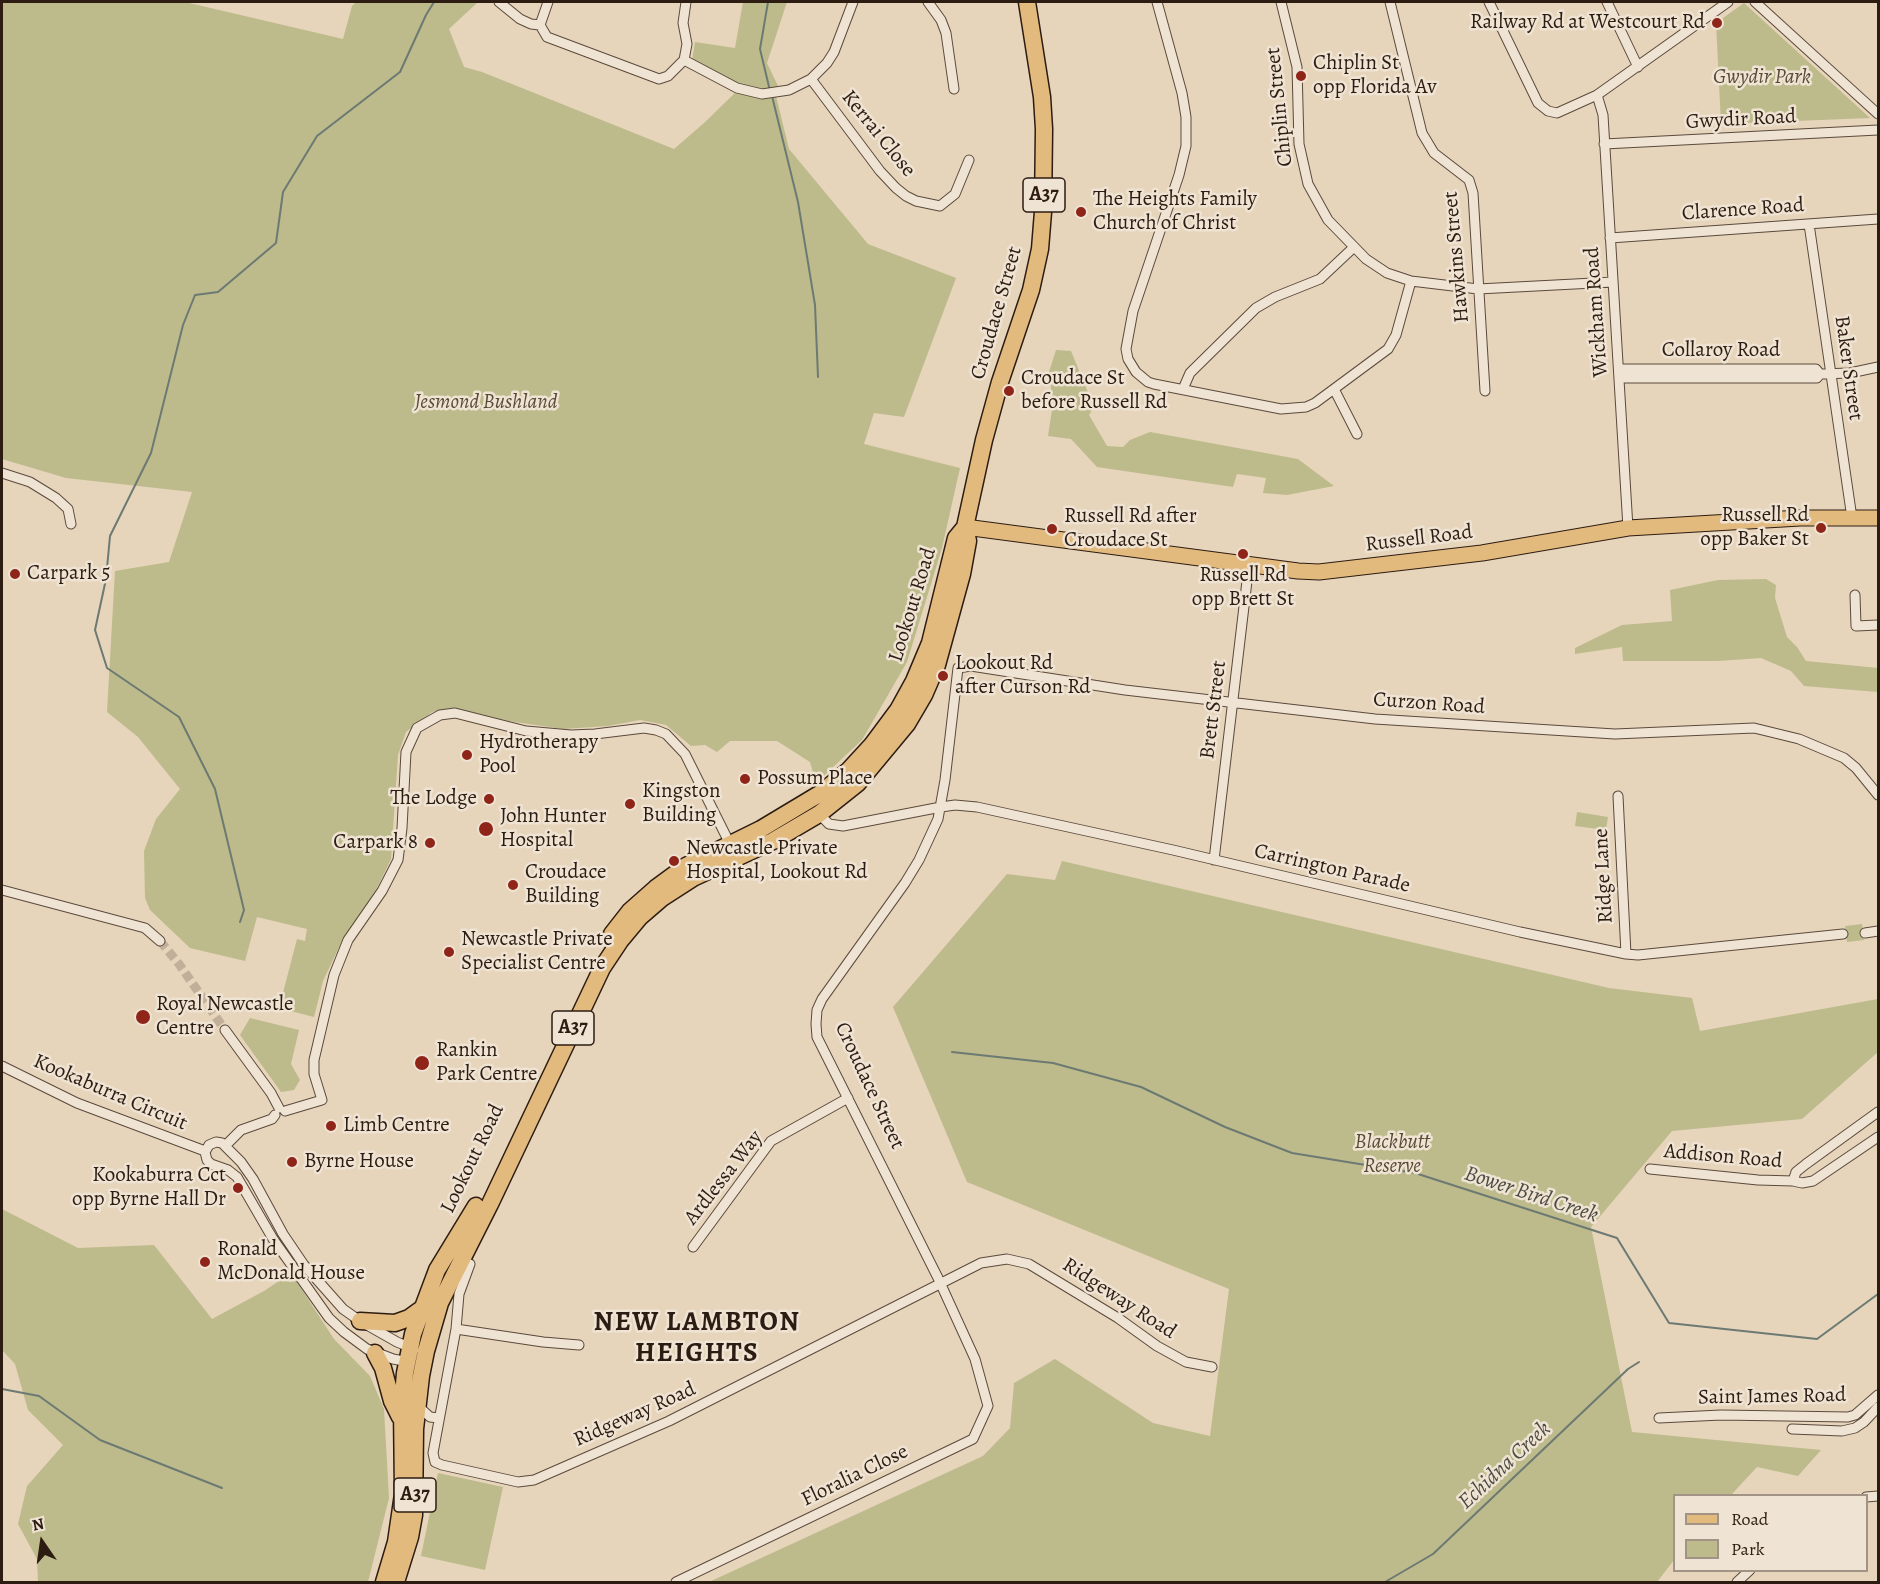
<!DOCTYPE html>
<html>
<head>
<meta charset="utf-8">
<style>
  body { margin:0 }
  #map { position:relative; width:1880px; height:1584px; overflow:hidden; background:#e6d4bb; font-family:Alegreya,serif }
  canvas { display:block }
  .frame { position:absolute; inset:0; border:3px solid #2d1c12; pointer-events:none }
  .legend { position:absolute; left:1673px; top:1494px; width:195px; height:78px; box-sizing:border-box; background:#efe3d3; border:2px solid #a19386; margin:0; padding:8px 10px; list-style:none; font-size:18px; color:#2d1c12 }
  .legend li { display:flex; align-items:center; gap:12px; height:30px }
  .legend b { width:30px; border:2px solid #a19386 }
  .north { position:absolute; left:12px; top:1512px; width:60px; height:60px; -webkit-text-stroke:4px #efe3d3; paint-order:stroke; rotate:347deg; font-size:16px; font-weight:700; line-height:24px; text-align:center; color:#2d1c12 }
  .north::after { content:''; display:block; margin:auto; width:21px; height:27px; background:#2d1c12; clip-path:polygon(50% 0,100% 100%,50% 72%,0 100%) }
</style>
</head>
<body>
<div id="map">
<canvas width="1880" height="1584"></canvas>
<div class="frame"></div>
<ul class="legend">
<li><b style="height:8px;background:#e3ba7e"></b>Road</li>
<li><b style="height:16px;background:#bdbb8b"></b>Park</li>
</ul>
<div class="north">N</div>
</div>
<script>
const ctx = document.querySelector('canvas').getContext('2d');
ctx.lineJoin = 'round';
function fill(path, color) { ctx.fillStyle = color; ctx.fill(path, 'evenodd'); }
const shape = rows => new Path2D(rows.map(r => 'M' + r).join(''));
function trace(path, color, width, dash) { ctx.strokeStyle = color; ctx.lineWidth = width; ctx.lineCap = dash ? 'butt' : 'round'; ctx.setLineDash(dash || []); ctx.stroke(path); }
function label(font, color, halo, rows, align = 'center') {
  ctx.font = font + ' Alegreya,serif'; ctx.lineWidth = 5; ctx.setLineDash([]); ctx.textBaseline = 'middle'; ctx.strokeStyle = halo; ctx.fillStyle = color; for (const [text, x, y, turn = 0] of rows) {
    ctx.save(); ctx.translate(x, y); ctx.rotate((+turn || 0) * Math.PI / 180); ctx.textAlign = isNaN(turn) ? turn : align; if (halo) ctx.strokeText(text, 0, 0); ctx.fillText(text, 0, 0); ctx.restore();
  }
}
fill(shape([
  [2,2,185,2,343,39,352,6,356,2,478,2,449,29,464,67,482,72,674,149,704,123,736,92,776,96,789,149,868,244,956,278,904,417,874,413,864,444,960,468,942,548,907,662,862,740,816,783,810,762,777,741,730,741,717,752,705,745,691,746,666,725,640,720,608,726,563,729,508,721,455,708,432,712,406,732,398,755,391,859,376,890,342,941,323,981,314,1017,279,1008,297,939,305,941,307,929,257,917,245,961,190,948,150,910,145,898,144,851,156,819,180,789,138,737,107,712,115,571,169,562,192,492,66,478,2,459],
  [743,2,787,2,767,63,779,88,755,89,738,84,692,61,695,42,735,48],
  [1744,3,1870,118,1721,124,1716,23],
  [1056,350,1071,351,1094,407,1089,415,1107,446,1123,447,1130,440,1150,432,1298,459,1334,486,1287,495,1263,493,1266,478,1237,474,1233,487,1097,467,1071,439,1048,436,1053,403,1049,372],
  [1766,579,1776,585,1775,598,1787,637,1797,647,1806,661,1878,668,1878,692,1804,686,1791,671,1761,658,1718,661,1623,661,1622,647,1575,654,1575,648,1622,625,1672,621,1670,590,1718,580],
  [1577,812,1608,817,1606,830,1575,826],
  [1062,861,1609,988,1692,998,1700,1031,1878,999,1878,1052,1802,1119,1672,1131,1591,1227,1632,1432,1821,1450,1798,1476,1757,1467,1731,1495,1674,1496,1674,1560,1657,1582,709,1582,983,1456,1010,1428,1014,1383,1055,1359,1153,1423,1210,1436,1229,1289,967,1182,893,1007,1007,874,1055,880],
  [1862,924,1864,940,1847,942,1845,926],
  [250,1018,299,1030,291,1064,300,1080,294,1090,281,1092,240,1035],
  [2,1209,78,1248,154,1245,212,1319,264,1291,291,1273,334,1339,370,1376,384,1409,389,1498,368,1582,38,1582,37,1559,18,1524,27,1486,63,1445,28,1410,15,1364,2,1350],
  [438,1473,503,1487,485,1570,421,1556]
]), '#bdbb8b');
trace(shape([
  [768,2,760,49,770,91],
  [772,96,798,202,815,305,818,377],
  [240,922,244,910,215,789,179,717,107,668,95,630,106,579,110,536,151,453,183,325,195,295,218,292,276,243,283,192,317,136,400,72,426,15,434,2],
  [952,1052,1053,1063,1141,1087,1225,1127,1292,1153,1415,1173,1617,1238,1669,1323,1817,1339,1878,1294],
  [2,1389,39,1396,100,1440,222,1488],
  [1385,1582,1433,1554,1628,1369,1639,1362]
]), '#6c7a73', 2);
trace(shape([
  [160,941,179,964,225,1030]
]), '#c1af99', 9, [9, 4.5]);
const street = shape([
  [499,2,520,19,531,24,540,25],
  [548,2,540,25,547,37,659,79,668,76,684,60,687,44,683,23,686,2],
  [928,2,941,20,946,33,954,89],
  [1157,2,1182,93,1186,117,1186,146,1179,175,1133,311,1126,349,1128,359,1136,372,1148,382,1154,384,1281,409,1306,407,1315,403,1388,349,1396,335,1411,281],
  [1281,2,1297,67,1299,144,1308,184,1328,220,1366,259,1387,273,1411,281,1478,289,1613,282],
  [1390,2,1422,133,1434,153,1469,180,1473,193,1485,391],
  [1489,2,1538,103,1548,111,1557,113,1597,95,1728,2],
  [1607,2,1638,67],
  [1755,2,1878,114],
  [684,60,737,88,762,94,789,90,811,79,827,63,834,52,853,2],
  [811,79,880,171,896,188,906,196,916,201,940,206,955,194,969,160],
  [1597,95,1603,115,1628,528],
  [1604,144,1878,130],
  [1809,224,1852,518],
  [1610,238,1878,219],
  [1619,369,1816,369,1820,374],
  [1619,378,1817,378,1820,374,1850,373,1878,367],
  [1183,389,1190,373,1256,308,1275,297,1320,279,1353,248],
  [1334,389,1357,434],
  [2,473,30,482,56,498,68,509,71,524],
  [1855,595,1856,626,1878,625],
  [1618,796,1626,954],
  [819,814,829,824,843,826,941,807,955,805,977,807,1173,850,1520,932,1626,954,1638,955,1843,934],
  [1214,860,1249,564],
  [2,890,145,928,160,941],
  [1865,933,1878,931],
  [225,1030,271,1093,279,1108],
  [2,1066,77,1103,205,1151],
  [285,1111,322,1100,314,1074,314,1060,334,975,348,940,382,891,398,860,402,828,406,752,417,728,440,715,455,713,526,731,571,735,595,734,644,728,656,730,666,734,685,754,732,848],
  [225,1146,241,1130,272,1119,275,1115],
  [1650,1169,1758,1180,1793,1181,1802,1183,1813,1181,1878,1137],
  [1793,1181,1796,1172,1806,1164,1878,1112],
  [693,1247,771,1141,848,1098],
  [470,1264,459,1294,456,1329,433,1453,435,1462,442,1465,518,1482,534,1480,669,1421,981,1263,1007,1259,1029,1264,1118,1318,1157,1346,1186,1362,1212,1367],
  [456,1329,543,1342,579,1345],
  [409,1362,393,1359,367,1349,344,1332,329,1318,273,1239,237,1177,228,1170,211,1164,207,1160,205,1152,209,1145,216,1142,222,1143,241,1162,253,1179,283,1234,304,1265,343,1309,360,1321,397,1342,414,1349],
  [417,1405,430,1417,439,1418],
  [1659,1418,1721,1415,1848,1417,1855,1415,1878,1395],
  [1792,1429,1842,1431,1855,1428,1864,1422,1878,1407],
  [1866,1497,1878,1496],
  [676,1582,973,1439,988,1406,975,1359,938,1278,817,1037,816,1024,817,1010,822,999,905,883,919,860,938,819,945,780,958,668,971,666,1125,690,1375,719,1615,734,1754,728,1799,739,1844,758,1856,768,1878,795],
  [1737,1582,1750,1570]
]);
const primary = shape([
  [965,527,1298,571,1319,572,1482,553,1628,528,1800,518,1878,518]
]);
const highway = shape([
  [612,934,630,911,656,888,686,866,761,829,821,793,849,770,872,745,898,710,914,681,930,643,956,538,965,527],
  [360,1321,395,1323,409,1318,420,1310],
  [375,1353,383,1368,392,1401,400,1417],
  [384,1582,396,1542,403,1494,402,1407,405,1373,413,1334,437,1270,476,1206],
  [396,1582,410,1537,414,1515,415,1429,421,1376,426,1351,440,1303,490,1204,602,968,620,941,640,917,662,898,693,878,773,841,819,814,858,783,907,724,924,695,937,665,962,574,968,541,965,527,984,440,1000,382,1031,290,1040,249,1043,212,1044,129,1042,97,1027,2]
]);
trace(street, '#5b4a3c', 11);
trace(primary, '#2d1c12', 17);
trace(highway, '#2d1c12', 19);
trace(street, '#efe3d3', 9);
trace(primary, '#e3ba7e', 15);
trace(highway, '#e3ba7e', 16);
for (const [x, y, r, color] of [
  [1717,23,6,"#8f2418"],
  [1301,76,6,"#8f2418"],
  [1081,212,6,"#8f2418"],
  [1009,391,6,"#8f2418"],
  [1821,528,6,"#8f2418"],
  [1052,529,6,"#8f2418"],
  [1243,554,6,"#8f2418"],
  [15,574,6,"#8f2418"],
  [943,676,6,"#8f2418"],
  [467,755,6,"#8f2418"],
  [745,779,6,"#8f2418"],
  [489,799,6,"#8f2418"],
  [630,804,6,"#8f2418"],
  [486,829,8,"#8f2418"],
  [430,843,6,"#8f2418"],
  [674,861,6,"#8f2418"],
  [513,885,6,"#8f2418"],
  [449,952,6,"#8f2418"],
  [143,1017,8,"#8f2418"],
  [422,1063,8,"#8f2418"],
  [331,1126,6,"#8f2418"],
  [292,1162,6,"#8f2418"],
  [238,1188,6,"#8f2418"],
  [205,1262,6,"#8f2418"]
]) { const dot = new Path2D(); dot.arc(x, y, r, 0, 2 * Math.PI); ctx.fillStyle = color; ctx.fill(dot); trace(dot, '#efe3d3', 2); }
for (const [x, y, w] of [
  [1044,195,42],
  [573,1028,42],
  [415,1495,42]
]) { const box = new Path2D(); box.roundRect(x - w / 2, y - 17, w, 34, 4.5); ctx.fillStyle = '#efe3d3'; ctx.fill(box); trace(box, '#2d1c12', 1.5); }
label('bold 20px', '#2d1c12', null, [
  ["A37",1044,195],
  ["A37",573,1028],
  ["A37",415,1495]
]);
label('21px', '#2d1c12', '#efe3d3', [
  ["Railway Rd at Westcourt Rd",1705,23,"right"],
  ["Chiplin St",1313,64],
  ["opp Florida Av",1313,88],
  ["The Heights Family",1093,200],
  ["Church of Christ",1093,224],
  ["Croudace St",1021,379],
  ["before Russell Rd",1021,403],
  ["Russell Rd",1809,516,"right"],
  ["opp Baker St",1809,540,"right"],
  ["Russell Rd after",1064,517],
  ["Croudace St",1064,541],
  ["Carpark 5",27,574],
  ["Russell Rd",1243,576,"center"],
  ["opp Brett St",1243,600,"center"],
  ["Lookout Rd",955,664],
  ["after Curson Rd",955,688],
  ["Hydrotherapy",479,743],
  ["Pool",479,767],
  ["Possum Place",757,779],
  ["Kingston",642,792],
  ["Building",642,816],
  ["The Lodge",477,799,"right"],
  ["John Hunter",500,817],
  ["Hospital",500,841],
  ["Carpark 8",418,843,"right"],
  ["Newcastle Private",686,849],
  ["Hospital, Lookout Rd",686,873],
  ["Croudace",525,873],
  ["Building",525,897],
  ["Newcastle Private",461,940],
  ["Specialist Centre",461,964],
  ["Royal Newcastle",156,1005],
  ["Centre",156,1029],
  ["Rankin",436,1051],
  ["Park Centre",436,1075],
  ["Limb Centre",343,1126],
  ["Byrne House",304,1162],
  ["Kookaburra Cct",226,1176,"right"],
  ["opp Byrne Hall Dr",226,1200,"right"],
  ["Ronald",217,1250],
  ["McDonald House",217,1274]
], 'left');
label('italic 21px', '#584c36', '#efe3d3', [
  ["Gwydir Park",1762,78],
  ["Jesmond Bushland",486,403],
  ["Blackbutt",1392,1143],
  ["Reserve",1392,1167]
]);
label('21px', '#2d1c12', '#efe3d3', [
  ["Chiplin Street",1280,107,-96],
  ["Gwydir Road",1741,120,-3],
  ["Kerrai Close",878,134,51],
  ["Clarence Road",1743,210,-4],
  ["Hawkins Street",1457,257,-95],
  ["Wickham Road",1597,312,-94],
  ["Croudace Street",997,313,-74],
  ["Collaroy Road",1721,351],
  ["Baker Street",1848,368,82],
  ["Russell Road",1419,539,-7],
  ["Lookout Road",913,605,-73],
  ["Curzon Road",1429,704,4],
  ["Brett Street",1214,710,-83],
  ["Carrington Parade",1332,869,13],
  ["Ridge Lane",1604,876,-93],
  ["Croudace Street",869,1086,65],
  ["Kookaburra Circuit",110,1093,23],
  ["Addison Road",1723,1157,5],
  ["Lookout Road",473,1159,-64],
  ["Ardlessa Way",724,1178,-52],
  ["Ridgeway Road",1119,1299,33],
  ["Saint James Road",1772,1397,-1],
  ["Ridgeway Road",635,1415,-24],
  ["Floralia Close",855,1476,-26]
]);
label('italic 22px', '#4c4b42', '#efe3d3', [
  ["Bower Bird Creek",1531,1195,18],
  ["Echidna Creek",1505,1466,-43]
]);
ctx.letterSpacing = '1.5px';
label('bold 27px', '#2d1c12', '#efe3d3', [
  ["NEW LAMBTON",697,1323],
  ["HEIGHTS",697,1354]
]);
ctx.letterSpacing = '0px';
</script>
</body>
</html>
